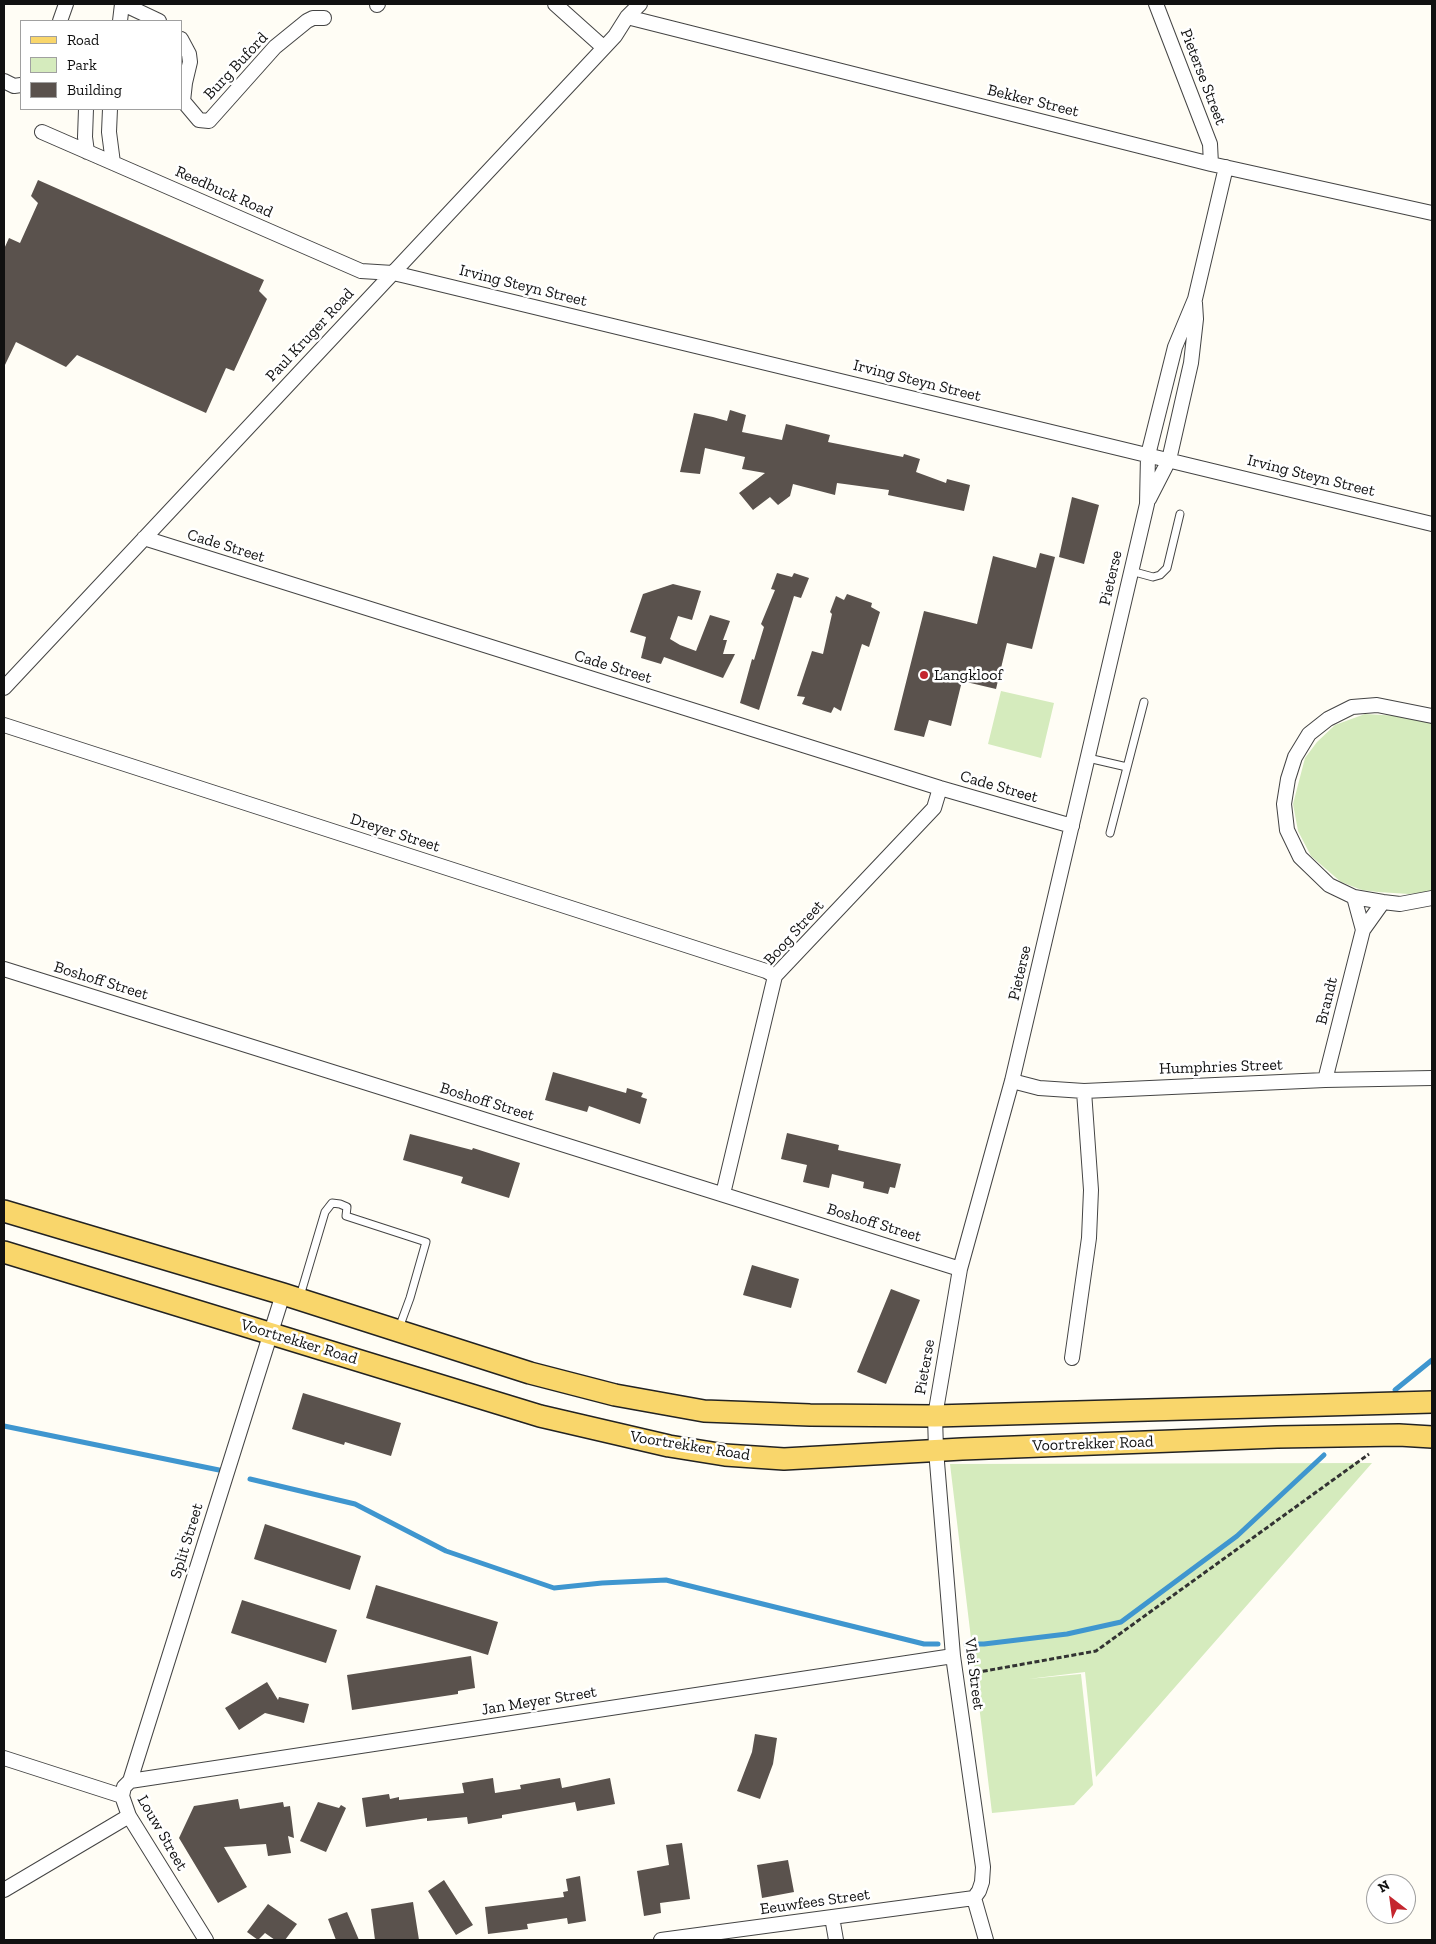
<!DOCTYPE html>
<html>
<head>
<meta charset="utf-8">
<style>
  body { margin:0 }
  #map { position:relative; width:1436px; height:1944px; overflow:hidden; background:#fffdf5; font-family:"Zilla Slab",serif }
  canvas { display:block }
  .frame { position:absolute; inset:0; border:5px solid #111; pointer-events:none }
  .legend { position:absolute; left:20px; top:20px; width:162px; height:90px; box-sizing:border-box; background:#fff; border:1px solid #a0a0a0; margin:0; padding:6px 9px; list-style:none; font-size:15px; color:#111 }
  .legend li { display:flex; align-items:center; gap:10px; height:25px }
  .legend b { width:25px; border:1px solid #a0a0a0 }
  .north { position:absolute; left:1366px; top:1874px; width:50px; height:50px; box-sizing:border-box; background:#fff; border:1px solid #a0a0a0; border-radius:50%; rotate:330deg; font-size:14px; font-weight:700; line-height:20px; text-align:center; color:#111 }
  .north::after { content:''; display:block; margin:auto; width:18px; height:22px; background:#c4262e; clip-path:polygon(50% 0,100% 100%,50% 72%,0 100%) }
</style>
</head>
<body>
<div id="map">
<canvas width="1436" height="1944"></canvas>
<div class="frame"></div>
<ul class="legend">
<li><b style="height:6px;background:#f9d66b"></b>Road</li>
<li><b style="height:14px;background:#d5ebbd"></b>Park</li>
<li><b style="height:14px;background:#5a524d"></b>Building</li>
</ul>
<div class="north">N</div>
</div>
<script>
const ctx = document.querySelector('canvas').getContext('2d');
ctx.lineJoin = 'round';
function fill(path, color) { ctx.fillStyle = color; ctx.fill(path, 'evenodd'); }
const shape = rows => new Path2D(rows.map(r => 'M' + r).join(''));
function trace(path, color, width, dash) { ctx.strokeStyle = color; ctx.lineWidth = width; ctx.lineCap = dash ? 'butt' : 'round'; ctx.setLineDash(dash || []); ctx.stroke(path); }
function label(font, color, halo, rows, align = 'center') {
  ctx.font = font + ' "Zilla Slab",serif'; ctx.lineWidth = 5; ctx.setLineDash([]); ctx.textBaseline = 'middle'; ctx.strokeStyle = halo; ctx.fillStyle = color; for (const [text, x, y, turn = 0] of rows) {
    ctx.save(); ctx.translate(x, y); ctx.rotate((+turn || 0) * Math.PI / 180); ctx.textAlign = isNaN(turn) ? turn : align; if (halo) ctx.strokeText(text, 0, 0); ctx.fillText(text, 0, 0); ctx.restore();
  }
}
fill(shape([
  [1001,691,1054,703,1041,758,988,744],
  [1365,714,1400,716,1432,723,1432,891,1428,892,1409,894,1378,892,1362,890,1341,882,1311,856,1298,831,1293,804,1305,758,1317,742,1335,725],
  [1372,1463,1096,1777,1085,1672,1028,1679,1081,1674,1093,1785,1074,1805,992,1813,950,1464]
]), '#d5ebbd');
trace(shape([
  [1395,1390,1432,1360],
  [4,1426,219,1470],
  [250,1479,355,1504,446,1551,554,1588,602,1583,666,1580,924,1644,938,1644],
  [966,1644,984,1644,1067,1634,1121,1622,1237,1536,1324,1455]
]), '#3f96cf', 5);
fill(shape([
  [38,180,264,280,259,291,267,299,234,371,226,368,206,413,77,355,66,367,16,342,4,367,4,249,9,238,20,243,38,203,31,196],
  [730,410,746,415,742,432,782,440,786,424,830,435,828,442,903,457,904,454,920,459,916,472,946,483,947,479,970,485,964,511,888,495,889,490,837,483,835,495,793,484,790,496,778,505,770,497,753,510,739,493,765,473,742,469,745,457,705,448,700,474,680,472,694,413,713,417,727,421],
  [1072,497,1099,505,1084,564,1059,557],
  [1040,553,1055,557,1032,649,1007,643,996,689,962,681,951,726,929,720,924,737,894,730,924,611,977,624,993,556,1036,568],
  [777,573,792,577,794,573,809,578,801,598,794,596,759,710,740,703,752,659,754,660,764,627,761,624,775,590,771,589],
  [673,584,701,591,692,620,678,616,670,639,680,645,696,651,710,615,730,621,723,640,727,640,723,654,735,654,723,678,664,657,661,664,641,658,646,637,630,632,643,594],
  [847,594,872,603,871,607,880,612,869,647,862,644,841,711,834,707,831,713,802,704,805,697,797,696,812,651,823,654,832,614,830,612,836,596,844,600],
  [553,1072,626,1093,627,1088,643,1093,641,1097,647,1099,640,1124,589,1106,587,1112,545,1100],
  [787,1133,839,1145,838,1150,901,1164,895,1188,890,1187,888,1194,863,1188,864,1182,832,1174,829,1188,803,1182,807,1165,781,1159],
  [410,1134,472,1150,473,1148,520,1163,509,1198,461,1183,463,1177,403,1160],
  [752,1265,799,1279,791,1308,743,1295],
  [891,1289,920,1300,886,1384,857,1372],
  [303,1393,401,1423,391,1456,345,1442,344,1445,292,1429],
  [265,1524,361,1556,350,1590,254,1559],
  [376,1585,498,1622,488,1655,366,1618],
  [242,1600,337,1630,326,1663,231,1633],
  [471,1656,475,1688,458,1691,458,1694,352,1710,347,1675],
  [267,1682,278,1700,279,1697,309,1704,304,1723,265,1713,239,1730,225,1708],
  [755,1734,777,1738,773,1764,760,1799,737,1791,752,1752],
  [493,1778,495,1793,521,1789,520,1785,560,1778,562,1788,610,1778,615,1804,577,1811,575,1802,502,1815,502,1818,468,1824,467,1817,427,1821,427,1818,366,1827,362,1798,389,1794,390,1799,399,1797,399,1800,464,1793,462,1783],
  [238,1799,240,1809,283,1802,284,1807,290,1806,294,1838,288,1836,291,1853,268,1856,266,1844,224,1847,247,1887,218,1903,179,1838,194,1806],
  [318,1802,339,1808,341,1805,346,1808,326,1852,300,1841],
  [682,1843,690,1899,660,1903,661,1913,644,1916,637,1871,669,1865,666,1845],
  [788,1860,794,1892,762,1898,757,1865],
  [580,1876,586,1921,568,1924,567,1918,527,1924,528,1929,488,1934,485,1907,564,1897,563,1892,568,1891,566,1879],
  [444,1880,473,1925,456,1935,428,1891],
  [413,1902,419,1940,375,1940,371,1909],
  [268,1904,297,1924,285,1940,275,1940,265,1933,258,1940,247,1932],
  [347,1912,359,1940,336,1940,328,1919]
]), '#5a524d');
const service = shape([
  [1131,571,1153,577,1160,575,1167,568,1180,514],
  [1088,758,1127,767],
  [1110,833,1144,702],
  [300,1296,325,1212,332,1203,340,1204,347,1207,346,1216,426,1242,410,1298,399,1328]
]);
const minor = shape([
  [123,4,159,21],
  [555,4,603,47],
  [1156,4,1210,144,1211,164],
  [377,5,378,4],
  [627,17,1211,164,1432,213],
  [60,21,66,4],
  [120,21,122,4],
  [181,39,189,54,190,62,185,83,183,101,199,120,209,121,275,47,307,21,313,18,324,18],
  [4,81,14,86,21,85],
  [86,109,85,137,87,152],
  [110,109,109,132,113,163],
  [42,132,361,271,393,273,406,276,1432,524],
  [1149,499,1169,460,1191,363,1196,319,1195,303],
  [144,538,940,788,1072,826],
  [4,688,615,36,627,17,640,4],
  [1432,716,1377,705,1352,707,1328,719,1309,734,1295,757,1288,779,1284,804,1287,830,1300,857,1329,885,1354,897,1383,902,1400,904,1432,898],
  [4,725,766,971,775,976],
  [1354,897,1363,930],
  [4,969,960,1269],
  [1325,1080,1363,930,1383,902],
  [1012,1081,1039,1088,1084,1091,1325,1080,1432,1078],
  [723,1194,775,976,934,808,940,788],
  [1072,1358,1089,1238,1091,1190,1084,1091],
  [4,1758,122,1796],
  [130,1781,953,1656],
  [4,1890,129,1816],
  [974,1898,979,1891,982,1882,983,1867,953,1656,936,1450,935,1416,960,1269,1012,1081,1147,504,1148,455,1175,347,1195,299,1226,167],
  [974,1898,986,1940],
  [832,1917,836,1940],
  [206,1940,129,1816,122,1796,124,1787,130,1781,283,1294],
  [661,1940,974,1898]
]);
const primary = shape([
  [4,1211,283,1294,530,1373,615,1395,704,1411,810,1415,935,1416,1432,1402],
  [4,1252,540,1416,669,1446,725,1455,784,1459,962,1449,1277,1437,1399,1435,1432,1437]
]);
trace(service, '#444', 9);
trace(minor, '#444', 16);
trace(primary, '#222', 24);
trace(shape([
  [968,1674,1096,1651,1369,1454]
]), '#333', 3, [5, 2.5]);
trace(service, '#fff', 7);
trace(minor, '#fff', 14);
trace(primary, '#f9d66b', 21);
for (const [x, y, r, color] of [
  [924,675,5,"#c4262e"]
]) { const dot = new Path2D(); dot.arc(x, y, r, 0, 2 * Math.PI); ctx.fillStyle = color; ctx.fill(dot); trace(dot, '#fff', 2); }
label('16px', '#111', '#fff', [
  ["Burg Buford",236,66,-47],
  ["Pieterse Street",1203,77,69],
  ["Bekker Street",1033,101,14],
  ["Reedbuck Road",224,192,24],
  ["Irving Steyn Street",523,286,14],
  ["Paul Kruger Road",310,335,-47],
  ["Irving Steyn Street",917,381,14],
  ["Irving Steyn Street",1311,476,14],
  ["Cade Street",226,546,17],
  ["Pieterse",1111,578,-77],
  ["Cade Street",613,667,17],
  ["Cade Street",999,787,16],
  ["Dreyer Street",395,833,18],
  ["Boog Street",794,933,-48],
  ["Pieterse",1020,973,-77],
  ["Boshoff Street",101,981,17],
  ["Brandt",1327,1001,-76],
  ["Humphries Street",1221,1067,-2],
  ["Boshoff Street",487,1102,17],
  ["Boshoff Street",874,1223,17],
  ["Voortrekker Road",299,1342,17],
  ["Pieterse",925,1367,-80],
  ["Voortrekker Road",1093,1444,-2],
  ["Voortrekker Road",690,1446,9],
  ["Split Street",187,1541,-73],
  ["Vlei Street",974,1674,83],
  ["Jan Meyer Street",539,1701,-9],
  ["Louw Street",162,1833,60],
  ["Eeuwfees Street",815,1902,-8]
]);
label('16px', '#111', '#fff', [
  ["Langkloof",934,675]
], 'left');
</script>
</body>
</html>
